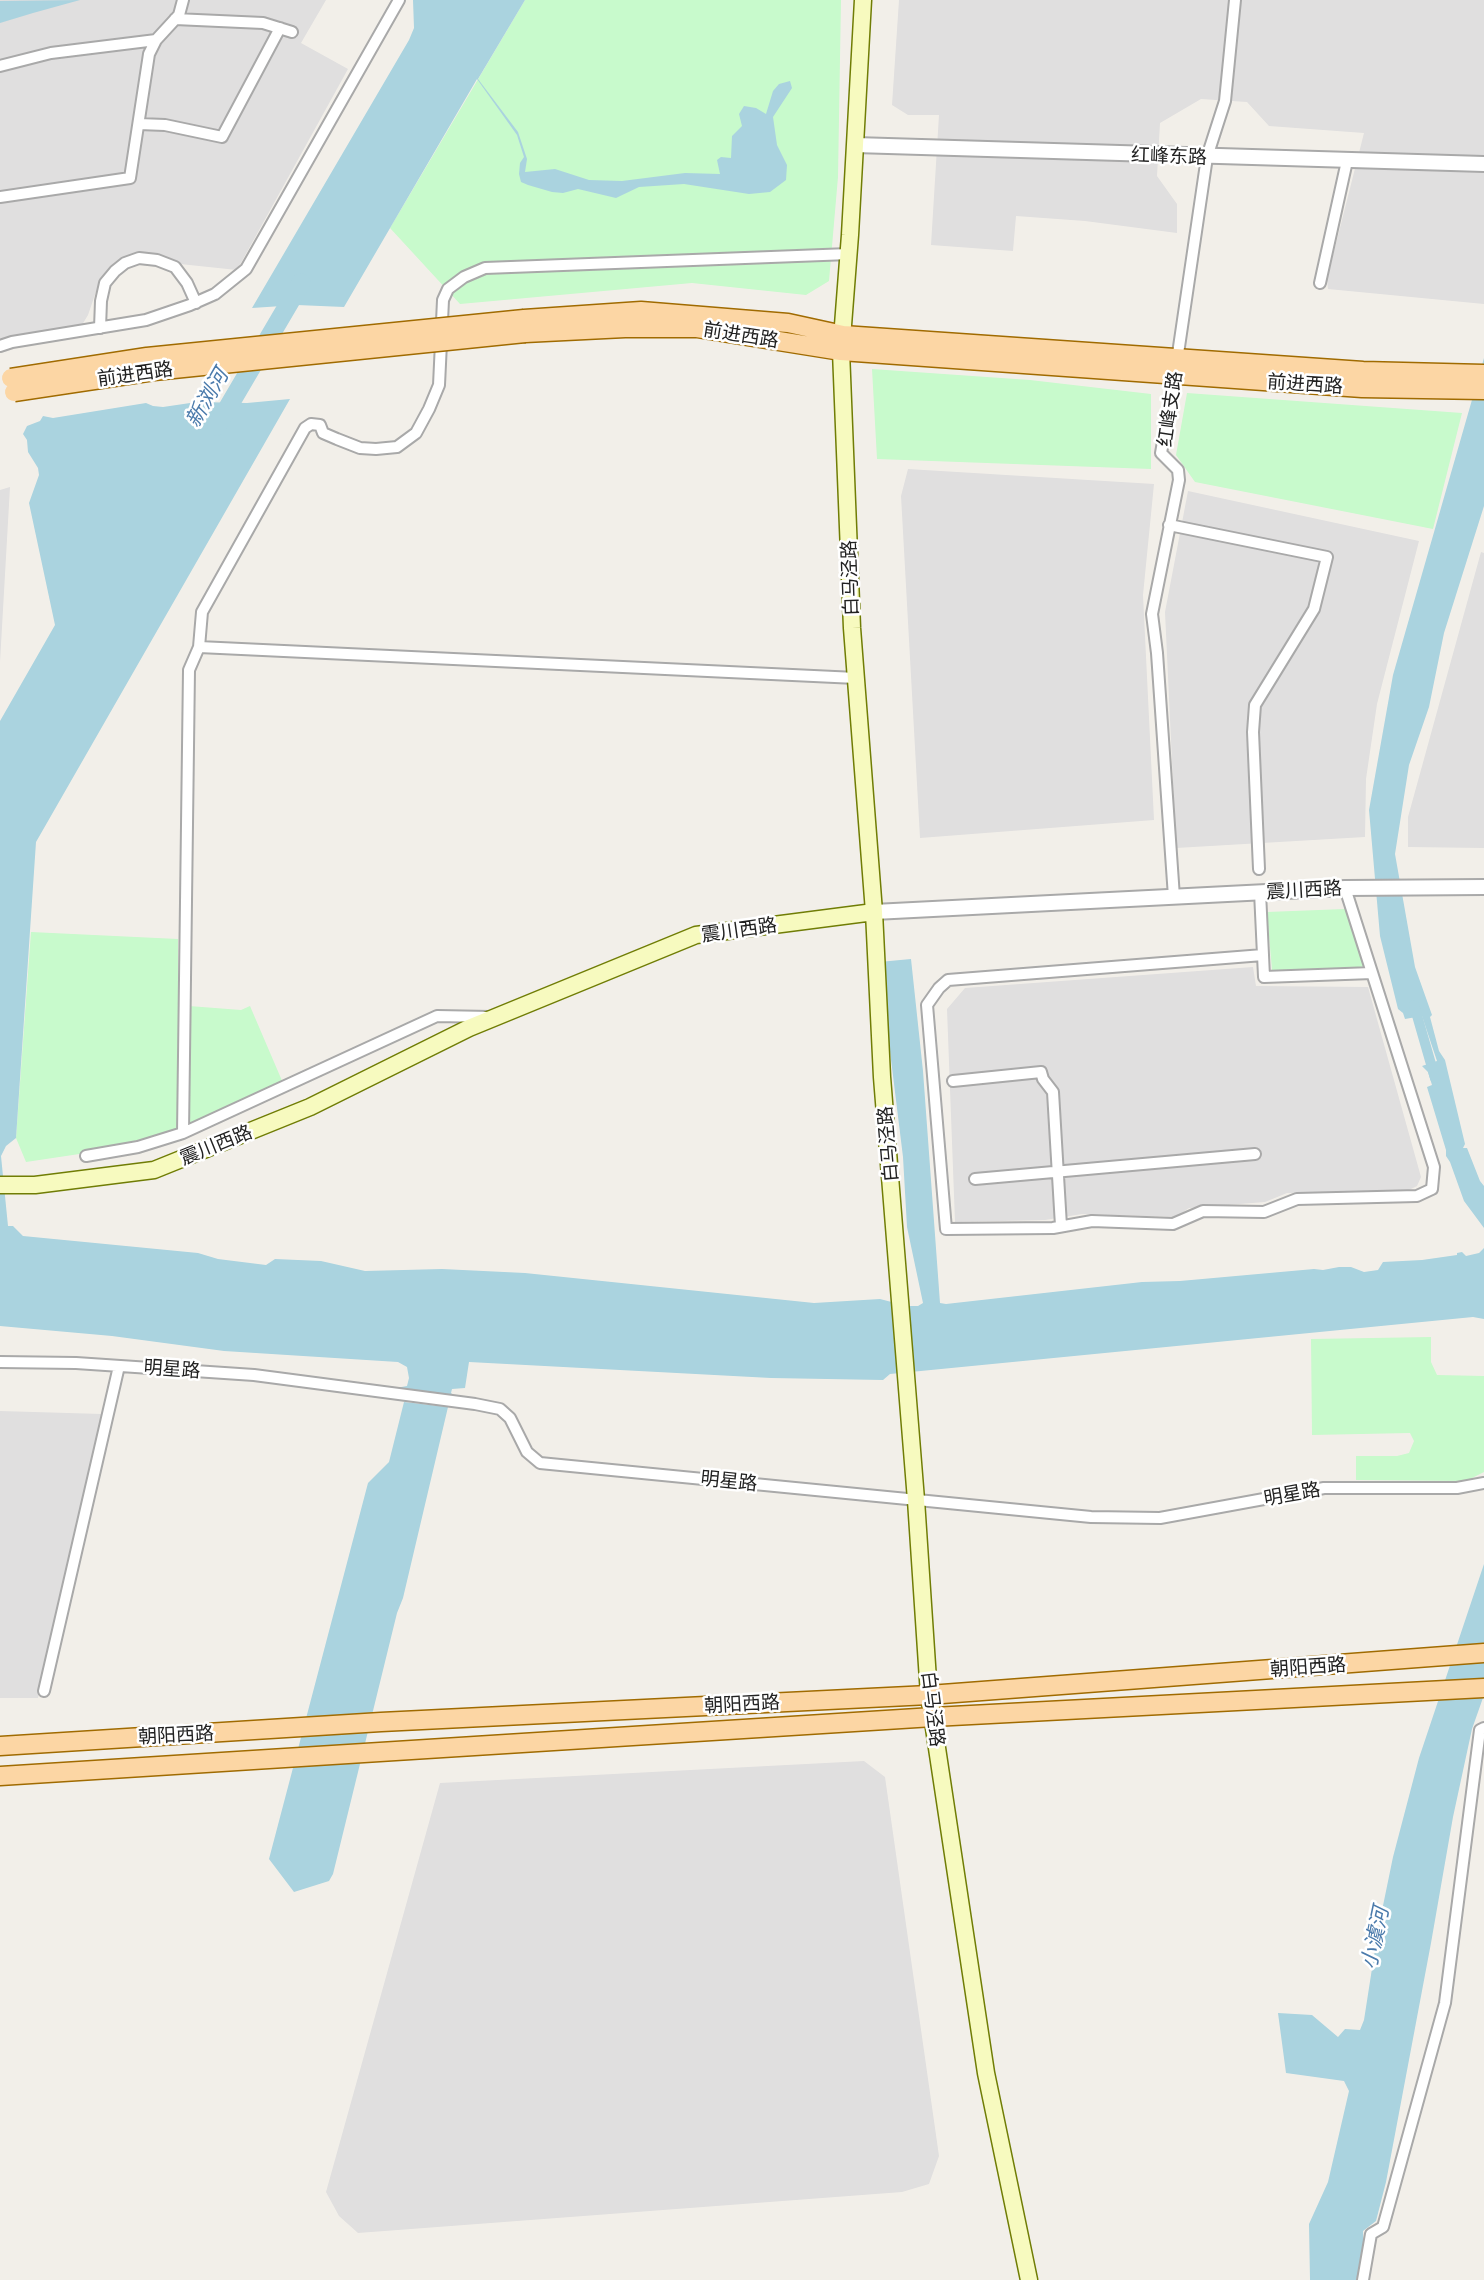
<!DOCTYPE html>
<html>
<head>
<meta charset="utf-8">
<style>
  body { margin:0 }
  canvas { display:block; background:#f2efe9 }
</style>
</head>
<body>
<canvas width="1484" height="2280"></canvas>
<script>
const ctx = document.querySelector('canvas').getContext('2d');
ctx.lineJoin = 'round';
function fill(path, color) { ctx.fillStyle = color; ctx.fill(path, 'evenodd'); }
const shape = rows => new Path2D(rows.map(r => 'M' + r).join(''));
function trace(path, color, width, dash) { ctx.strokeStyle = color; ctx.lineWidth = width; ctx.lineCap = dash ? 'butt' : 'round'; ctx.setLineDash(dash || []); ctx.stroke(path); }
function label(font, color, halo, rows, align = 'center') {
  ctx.font = font + ' "Exo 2","Noto Sans SC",sans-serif'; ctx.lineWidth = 5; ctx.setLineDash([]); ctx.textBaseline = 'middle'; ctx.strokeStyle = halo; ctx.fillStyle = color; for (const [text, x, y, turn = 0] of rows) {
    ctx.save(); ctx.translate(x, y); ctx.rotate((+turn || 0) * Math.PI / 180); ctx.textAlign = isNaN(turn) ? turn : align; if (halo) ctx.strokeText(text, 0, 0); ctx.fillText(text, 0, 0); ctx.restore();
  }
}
fill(shape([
  [0,0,326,0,301,43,348,69,237,270,180,264,167,257,148,253,132,256,116,261,100,280,88,315,82,325,0,342],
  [899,0,1484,0,1484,304,1328,289,1327,279,1364,133,1269,126,1247,102,1201,99,1160,123,1157,176,1177,204,1177,233,1085,221,1016,216,1013,251,931,245,939,115,908,115,892,105],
  [908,469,1154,484,1143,595,1154,820,920,838,901,496],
  [10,487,0,662,0,663,0,490],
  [1188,491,1419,541,1377,704,1366,779,1365,837,1176,848,1165,612],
  [1481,552,1484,553,1484,848,1408,847,1408,817],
  [1253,967,1256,986,1368,987,1421,1177,1417,1186,1409,1190,1287,1193,1265,1202,1189,1208,1176,1217,1082,1214,1045,1220,955,1222,947,1009,965,988],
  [0,1411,102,1414,38,1698,0,1698],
  [864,1761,885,1777,939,2156,929,2184,902,2192,358,2233,339,2216,326,2192,440,1783]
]), '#e0dfdf');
fill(shape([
  [525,0,841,0,838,177,829,281,806,295,692,283,460,304,390,228],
  [872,369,1030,380,1151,394,1151,469,877,459],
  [1187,393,1462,413,1433,529,1195,482,1176,455],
  [1345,909,1365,966,1353,969,1272,970,1267,912],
  [31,932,178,939,178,1130,86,1153,26,1162,16,1138],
  [189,1006,241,1010,250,1006,283,1083,189,1126],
  [1431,1337,1431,1362,1437,1375,1484,1376,1484,1472,1466,1481,1356,1480,1356,1456,1397,1456,1409,1453,1414,1441,1410,1433,1312,1435,1311,1339]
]), '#c8facc');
fill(shape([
  [80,0,33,13,0,23,0,1],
  [413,0,525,0,478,79,518,132,527,159,525,172,555,169,589,180,622,181,685,173,720,174,717,160,721,157,731,158,732,136,742,126,739,114,744,106,756,108,766,114,773,91,779,84,790,81,792,88,773,117,777,145,787,165,786,180,770,192,749,194,684,184,639,187,616,198,578,189,563,193,552,192,528,185,521,182,519,174,520,163,524,157,517,135,477,79,344,307,297,305,252,308,409,40,414,28],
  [1484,358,1484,506,1444,633,1429,707,1409,765,1395,854,1415,967,1432,1015,1430,1017,1439,1051,1445,1060,1465,1144,1463,1148,1467,1148,1480,1181,1484,1186,1484,1228,1464,1201,1450,1162,1446,1156,1446,1150,1427,1087,1432,1085,1428,1072,1422,1066,1437,1061,1422,1016,1405,1019,1403,1013,1398,1009,1380,936,1369,810,1393,675],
  [290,399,36,842,16,1138,6,1146,1,1156,8,1226,13,1226,23,1236,198,1253,218,1259,266,1265,275,1259,321,1261,365,1271,442,1269,525,1273,814,1303,880,1299,907,1306,918,1306,923,1303,907,1227,903,1157,879,962,911,959,923,1071,940,1303,946,1304,1142,1282,1180,1281,1314,1269,1323,1270,1339,1267,1351,1267,1364,1272,1378,1270,1383,1262,1422,1260,1457,1255,1457,1253,1462,1252,1466,1256,1479,1253,1484,1248,1484,1319,1473,1317,890,1374,883,1380,771,1378,469,1362,465,1388,452,1389,451,1393,455,1397,396,1388,407,1386,409,1378,407,1367,398,1362,224,1351,112,1336,0,1326,0,721,55,625,29,503,39,475,38,468,28,452,27,440,23,434,27,426,40,421,43,416,53,418,146,403,153,406,163,407,197,402,247,403],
  [404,1402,448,1407,403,1598,397,1613,333,1874,329,1881,294,1892,269,1859,368,1483,389,1462],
  [1484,1564,1484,1695,1472,1729,1453,1817,1431,1943,1386,2182,1376,2221,1363,2231,1364,2257,1356,2280,1310,2280,1309,2224,1328,2182,1349,2091,1344,2081,1286,2073,1278,2013,1312,2015,1338,2037,1345,2029,1360,2030,1364,2020,1378,1930,1393,1857,1419,1758]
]), '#aad3df');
trace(shape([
  [1414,1005,1435,1078]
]), '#aad3df', 10);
trace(shape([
  [217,426,301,283]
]), '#aad3df', 19);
const minor = shape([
  [175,19,263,23,292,32],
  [0,66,51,53,156,40],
  [139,124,165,125,222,137,280,28],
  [0,197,130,178,149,54,156,40,179,15,183,0],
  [849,254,485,268,464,277,448,289,443,300,439,385,429,409,416,433,397,447,376,449,360,448,337,439,323,433,320,425,311,424,305,428,202,612,199,647,856,678],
  [1320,283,1347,161],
  [100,328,101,301,105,283,115,271,125,263,139,258,157,260,175,267,187,283,196,303],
  [0,346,12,342,146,320,190,305,215,294,246,269,399,0],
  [1169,525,1327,557,1314,609,1255,705,1253,732,1259,869],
  [1260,892,1263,955,948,980,939,988,927,1005,946,1229,1053,1228,1092,1221,1173,1224,1203,1211,1264,1212,1297,1199,1417,1196,1432,1189,1434,1167,1345,888],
  [1174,897,1157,653,1152,614,1179,480,1178,470,1161,453,1175,374,1207,157,1225,101,1235,0],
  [1263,955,1264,977,1372,973],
  [953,1081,1041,1072,1043,1079,1053,1092,1061,1226],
  [183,1133,189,670,199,647],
  [86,1156,138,1147,183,1133,437,1016,490,1017],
  [975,1179,1255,1154],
  [0,1362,76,1363,254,1375,475,1404,500,1409,510,1418,527,1452,540,1463,1091,1517,1160,1518,1324,1488,1457,1488,1484,1483],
  [44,1691,119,1366],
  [1363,2280,1371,2234,1383,2227,1445,2003,1480,1730,1484,1728]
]);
const tertiary = shape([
  [855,145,1484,164],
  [874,912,1345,888,1484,887]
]);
const secondary = shape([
  [863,0,850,235,841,351,852,628,874,912,882,1077,916,1500,929,1695,986,2073,1029,2280],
  [0,1185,35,1185,154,1170,310,1107,469,1028,696,935,874,912]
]);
const primary = shape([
  [524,319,641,311,788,323,843,335,1363,371,1484,374],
  [525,333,625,328,697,328,841,351,1362,388,1484,390],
  [0,1746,381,1722,929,1695,1484,1653],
  [0,1776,933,1717,1484,1688]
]);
trace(minor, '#a9a9a9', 14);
trace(tertiary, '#a9a9a9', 18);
trace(secondary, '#707d05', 19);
trace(primary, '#a06b00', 21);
trace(minor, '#fff', 10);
trace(tertiary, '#fff', 14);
trace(secondary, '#f7fabf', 16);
trace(primary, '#fcd6a4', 18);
const primaryBridge = shape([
  [11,378,147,357,524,319],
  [14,392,154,371,525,333]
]);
trace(primaryBridge, '#a06b00', 21, []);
trace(primaryBridge, '#fcd6a4', 18);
label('19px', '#222', '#fff', [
  ["红峰东路",1169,156,2],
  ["前进西路",741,335,9],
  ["前进西路",135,374,-8],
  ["前进西路",1305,384,4],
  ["红峰支路",1170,409,-82],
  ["白马泾路",850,578,-92],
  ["震川西路",1304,890,-3],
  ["震川西路",739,930,-8],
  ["白马泾路",888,1144,-95],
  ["震川西路",216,1145,-22],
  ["明星路",172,1369,4],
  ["明星路",729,1481,6],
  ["明星路",1292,1494,-10],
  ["朝阳西路",1308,1667,-4],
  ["朝阳西路",742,1704,-3],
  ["白马泾路",933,1709,83],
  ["朝阳西路",176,1735,-3]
]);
label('italic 21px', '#4a7aab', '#fff', [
  ["新浏河",207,398,-60],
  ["小澞河",1375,1938,-78]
]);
</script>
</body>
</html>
